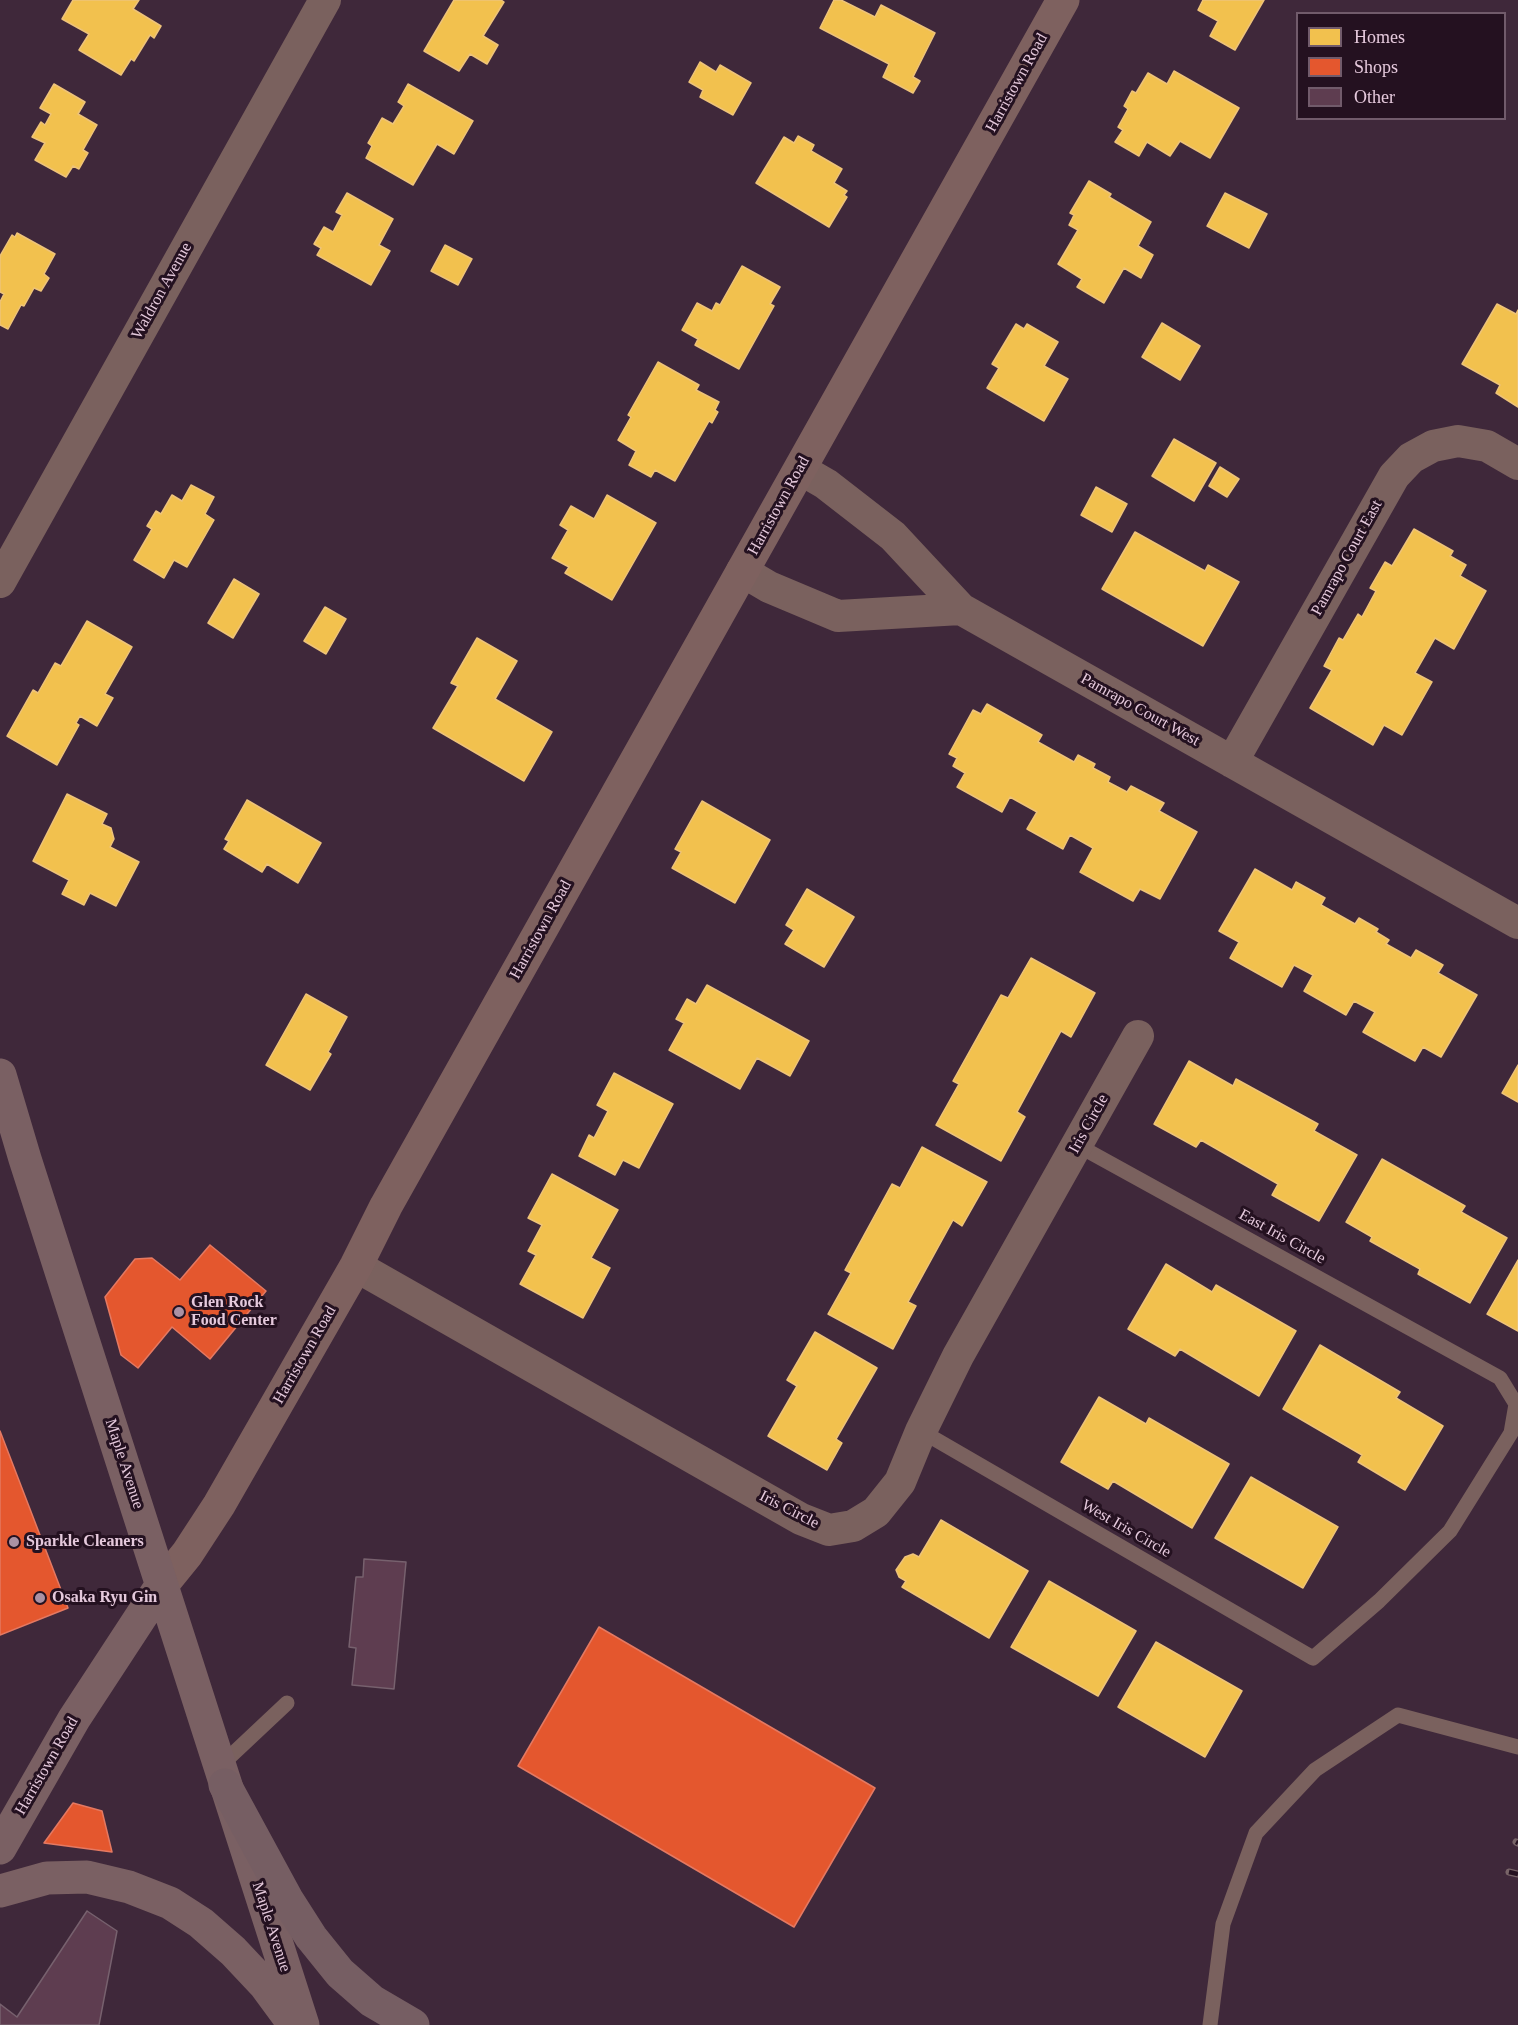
<!DOCTYPE html>
<html>
<head>
<meta charset="utf-8">
<style>
  body { margin:0 }
  #map { position:relative; width:1518px; height:2025px; overflow:hidden; background:#3f283a; font-family:Georgia,serif }
  canvas { display:block }
  .legend { position:absolute; left:1296px; top:12px; width:210px; height:108px; box-sizing:border-box; background:#241120; border:2px solid #715b6b; margin:0; padding:8px 10px; list-style:none; font-size:18px; color:#e5c9dc }
  .legend li { display:flex; align-items:center; gap:12px; height:30px }
  .legend b { width:30px; border:2px solid #715b6b }
</style>
</head>
<body>
<div id="map">
<canvas width="1518" height="2025"></canvas>
<ul class="legend">
<li><b style="height:16px;background:#f2c14e"></b>Homes</li>
<li><b style="height:16px;background:#e4572e"></b>Shops</li>
<li><b style="height:16px;background:#5e3d50"></b>Other</li>
</ul>
</div>
<script>
const ctx = document.querySelector('canvas').getContext('2d');
ctx.lineJoin = 'round';
function fill(path, color) { ctx.fillStyle = color; ctx.fill(path, 'evenodd'); }
const shape = rows => new Path2D(rows.map(r => 'M' + r).join(''));
function trace(path, color, width, dash) { ctx.strokeStyle = color; ctx.lineWidth = width; ctx.lineCap = dash ? 'butt' : 'round'; ctx.setLineDash(dash || []); ctx.stroke(path); }
function label(font, color, halo, rows, align = 'center') {
  ctx.font = font + ' Georgia,serif'; ctx.lineWidth = 6; ctx.setLineDash([]); ctx.textBaseline = 'middle'; ctx.strokeStyle = halo; ctx.fillStyle = color; for (const [text, x, y, turn = 0] of rows) {
    ctx.save(); ctx.translate(x, y); ctx.rotate((+turn || 0) * Math.PI / 180); ctx.textAlign = isNaN(turn) ? turn : align; if (halo) ctx.strokeText(text, 0, 0); ctx.fillText(text, 0, 0); ctx.restore();
  }
}
const homes = shape([
  [73,0,139,0,133,9,161,26,154,38,150,35,134,61,131,59,121,75,79,50,89,34,62,19,73,0],
  [454,0,501,0,504,2,483,36,498,45,487,64,470,54,459,71,424,51,454,0],
  [834,0,841,0,875,17,881,5,935,33,913,77,920,81,913,93,883,77,889,64,820,28,834,0],
  [1203,0,1264,0,1235,50,1210,36,1218,21,1198,10,1203,0],
  [700,62,716,72,720,65,751,83,733,115,700,97,703,90,689,82,700,62],
  [1174,71,1239,108,1210,158,1180,141,1170,156,1147,142,1139,156,1115,142,1123,130,1118,127,1128,109,1124,106,1132,91,1136,93,1148,73,1167,84,1174,71],
  [54,84,85,102,78,114,97,125,83,150,88,153,79,169,73,166,66,177,35,160,45,143,32,137,41,122,45,125,51,114,40,108,54,84],
  [408,84,473,121,454,154,437,144,413,185,366,158,372,146,368,143,382,118,393,124,404,106,398,102,408,84],
  [798,136,814,145,811,151,842,169,834,183,847,191,844,195,847,197,829,227,756,183,784,137,794,143,798,136],
  [1089,181,1111,194,1109,197,1151,222,1138,246,1153,255,1141,278,1124,268,1104,303,1077,287,1082,279,1058,264,1078,230,1069,225,1074,215,1070,213,1089,181],
  [347,193,393,219,379,245,390,251,371,285,317,255,321,248,314,244,324,227,333,232,342,215,336,212,347,193],
  [1225,193,1267,214,1249,248,1207,226,1225,193],
  [17,233,55,254,44,274,49,278,41,291,34,288,24,306,21,305,8,329,0,325,0,302,4,294,0,292,0,256,12,235,15,237,17,233],
  [445,245,472,259,458,285,431,271,445,245],
  [742,266,780,287,770,304,774,306,739,369,695,345,698,339,682,330,697,303,712,311,716,303,720,305,742,266],
  [1497,304,1516,314,1518,310,1518,407,1496,393,1500,385,1462,364,1497,304],
  [1162,323,1200,346,1180,380,1142,357,1162,323],
  [1016,324,1024,329,1027,324,1058,342,1044,366,1068,379,1044,421,987,388,999,368,992,364,1016,324],
  [658,362,699,385,696,390,719,402,715,410,718,412,712,423,709,421,675,481,655,470,651,477,629,465,636,451,618,440,631,417,628,415,658,362],
  [1174,439,1216,463,1194,501,1152,476,1174,439],
  [1220,467,1239,479,1227,497,1209,486,1220,467],
  [191,485,214,497,205,514,214,520,187,567,174,560,164,578,134,560,152,529,147,526,156,511,161,514,172,495,182,501,191,485],
  [1096,487,1127,504,1112,532,1081,515,1096,487],
  [607,495,656,523,612,600,565,573,569,567,552,558,568,530,560,525,571,506,594,519,607,495],
  [1414,529,1453,551,1450,556,1466,565,1460,576,1486,591,1454,649,1435,638,1415,673,1432,682,1402,735,1384,725,1373,745,1310,708,1332,670,1324,666,1339,638,1343,640,1358,614,1362,617,1376,591,1370,588,1385,562,1392,566,1414,529],
  [1135,532,1205,571,1208,565,1239,582,1203,646,1102,589,1135,532],
  [234,579,259,594,233,638,208,623,234,579],
  [325,607,346,619,326,654,304,641,325,607],
  [87,621,132,647,105,694,113,698,97,726,80,716,76,723,79,725,57,765,7,736,33,690,38,693,55,663,61,666,87,621],
  [477,638,517,661,495,699,552,732,524,781,433,728,458,686,451,683,477,638],
  [987,704,1042,735,1038,742,1074,762,1078,755,1095,764,1093,768,1110,777,1108,782,1127,792,1131,786,1164,803,1159,811,1197,832,1160,899,1140,889,1133,901,1080,872,1093,848,1070,835,1063,849,1027,829,1037,812,1010,797,1002,812,957,787,965,773,953,766,957,758,949,754,973,710,981,714,987,704],
  [67,794,107,814,102,824,111,828,114,839,110,847,139,862,116,906,90,893,84,905,62,894,69,880,33,861,67,794],
  [247,800,321,843,298,883,267,864,262,872,224,849,229,841,225,839,247,800],
  [702,801,770,840,735,903,672,868,681,852,675,849,702,801],
  [1255,869,1292,890,1296,882,1325,898,1321,905,1355,924,1359,918,1378,929,1376,932,1389,940,1386,944,1411,958,1416,950,1443,965,1438,973,1477,995,1441,1057,1423,1047,1415,1061,1363,1032,1375,1012,1354,1001,1346,1015,1304,991,1313,975,1294,965,1282,987,1230,958,1239,942,1219,931,1255,869],
  [807,889,854,917,824,967,785,944,794,930,786,925,807,889],
  [1031,958,1095,993,1071,1037,1061,1031,1017,1112,1025,1117,1001,1161,936,1125,959,1084,953,1081,1001,995,1008,998,1031,958],
  [707,985,809,1041,790,1076,757,1058,740,1089,669,1050,684,1023,676,1019,687,999,696,1004,707,985],
  [306,994,347,1017,328,1052,331,1054,310,1090,266,1065,306,994],
  [1189,1061,1233,1086,1236,1079,1318,1124,1314,1131,1357,1155,1319,1221,1272,1195,1278,1184,1201,1140,1196,1147,1154,1124,1189,1061],
  [1518,1065,1518,1102,1502,1093,1518,1065],
  [614,1073,673,1104,639,1168,623,1160,615,1175,579,1156,589,1135,594,1138,608,1111,597,1105,614,1073],
  [922,1147,987,1182,962,1226,953,1220,908,1302,916,1306,893,1349,828,1314,851,1273,845,1270,892,1184,900,1188,922,1147],
  [1382,1159,1465,1206,1461,1212,1507,1238,1470,1303,1418,1274,1420,1269,1370,1241,1372,1237,1346,1222,1382,1159],
  [552,1174,618,1210,591,1258,610,1268,583,1318,520,1284,536,1255,528,1251,542,1225,528,1218,552,1174],
  [1518,1260,1518,1331,1487,1314,1518,1260],
  [1166,1264,1212,1292,1216,1285,1296,1331,1259,1396,1180,1349,1175,1356,1128,1329,1166,1264],
  [815,1332,877,1368,836,1439,842,1443,827,1470,768,1436,797,1386,787,1380,815,1332],
  [1320,1345,1400,1392,1396,1398,1443,1426,1405,1490,1358,1462,1362,1455,1283,1409,1320,1345],
  [1099,1397,1146,1424,1149,1418,1229,1464,1192,1528,1113,1481,1108,1489,1061,1462,1099,1397],
  [1251,1477,1338,1527,1303,1588,1215,1538,1251,1477],
  [941,1520,1028,1571,989,1638,902,1587,906,1581,899,1577,896,1570,905,1557,913,1554,919,1557,941,1520],
  [1049,1581,1136,1631,1098,1696,1011,1647,1049,1581],
  [1156,1642,1242,1691,1205,1757,1118,1707,1156,1642]
]);
fill(homes, '#f2c14e');
trace(homes, '#eec379', 1.5);
const shops = shape([
  [210,1245,266,1291,210,1359,172,1327,138,1368,121,1355,105,1297,135,1259,152,1258,180,1280,210,1245],
  [0,1431,68,1608,0,1635,0,1431],
  [599,1627,875,1788,794,1927,518,1766,599,1627],
  [73,1803,102,1811,112,1852,44,1843,73,1803]
]);
fill(shops, '#e4572e');
trace(shops, '#e47962', 1.5);
const building = shape([
  [364,1559,406,1562,394,1689,352,1685,356,1648,349,1647,356,1577,363,1577,364,1559],
  [87,1911,117,1931,99,2025,0,2025,0,2004,17,2017,87,1911]
]);
fill(building, '#5e3d50');
trace(building, '#77616e', 1.5);
trace(shape([
  [921,1431,1313,1658,1379,1601,1450,1531,1511,1433,1516,1404,1500,1378,1077,1145],
  [220,1766,287,1703],
  [1210,2025,1223,1924,1256,1833,1315,1770,1398,1715,1518,1747]
]), '#7a615e', 15);
trace(shape([
  [800,469,826,484,893,536,961,609],
  [742,571,769,587,838,616,961,609,1518,923],
  [0,582,325,0],
  [1232,762,1394,476,1411,458,1433,446,1458,441,1487,446,1518,464],
  [356,1266,801,1519,829,1530,853,1526,876,1512,900,1482,921,1431,958,1356,1138,1036]
]), '#7a615e', 32);
trace(shape([
  [161,1586,187,1554,219,1505,356,1266,386,1206,1063,0]
]), '#7e615f', 33);
trace(shape([
  [0,1075,25,1159,303,2025],
  [0,1848,74,1719,161,1586],
  [0,1891,47,1878,87,1877,129,1887,170,1903,201,1923,233,1951,265,1985,293,2023]
]), '#7a6063', 33);
trace(shape([
  [225,1785,288,1901,311,1937,340,1973,372,2001,413,2025]
]), '#765e63', 33);
const rail = shape([
  [1516,1842,1518,1843],
  [1509,1872,1518,1874]
]);
trace(rail, '#786468', 7);
trace(rail, '#241120', 4.5, [14]);
for (const [x, y, r, color] of [
  [179,1312,6,"#ab91a3"],
  [14,1542,6,"#ab91a3"],
  [40,1598,6,"#ab91a3"]
]) { const dot = new Path2D(); dot.arc(x, y, r, 0, 2 * Math.PI); ctx.fillStyle = color; ctx.fill(dot); trace(dot, '#241120', 2); }
label('16px', '#e5c9dc', '#241120', [
  ["Harristown Road",1017,83,-61],
  ["Waldron Avenue",162,291,-61],
  ["Harristown Road",779,506,-61],
  ["Pamrapo Court East",1347,558,-61],
  ["Pamrapo Court West",1140,710,29],
  ["Harristown Road",541,930,-61],
  ["Iris Circle",1089,1124,-61],
  ["East Iris Circle",1282,1237,29],
  ["Harristown Road",305,1355,-60],
  ["Maple Avenue",124,1464,72],
  ["Iris Circle",789,1510,27],
  ["West Iris Circle",1126,1529,30],
  ["Harristown Road",47,1766,-60],
  ["Maple Avenue",271,1927,72]
]);
label('bold 16px', '#e5c9dc', '#241120', [
  ["Glen Rock",191,1303],
  ["Food Center",191,1321],
  ["Sparkle Cleaners",26,1542],
  ["Osaka Ryu Gin",52,1598]
], 'left');
</script>
</body>
</html>
